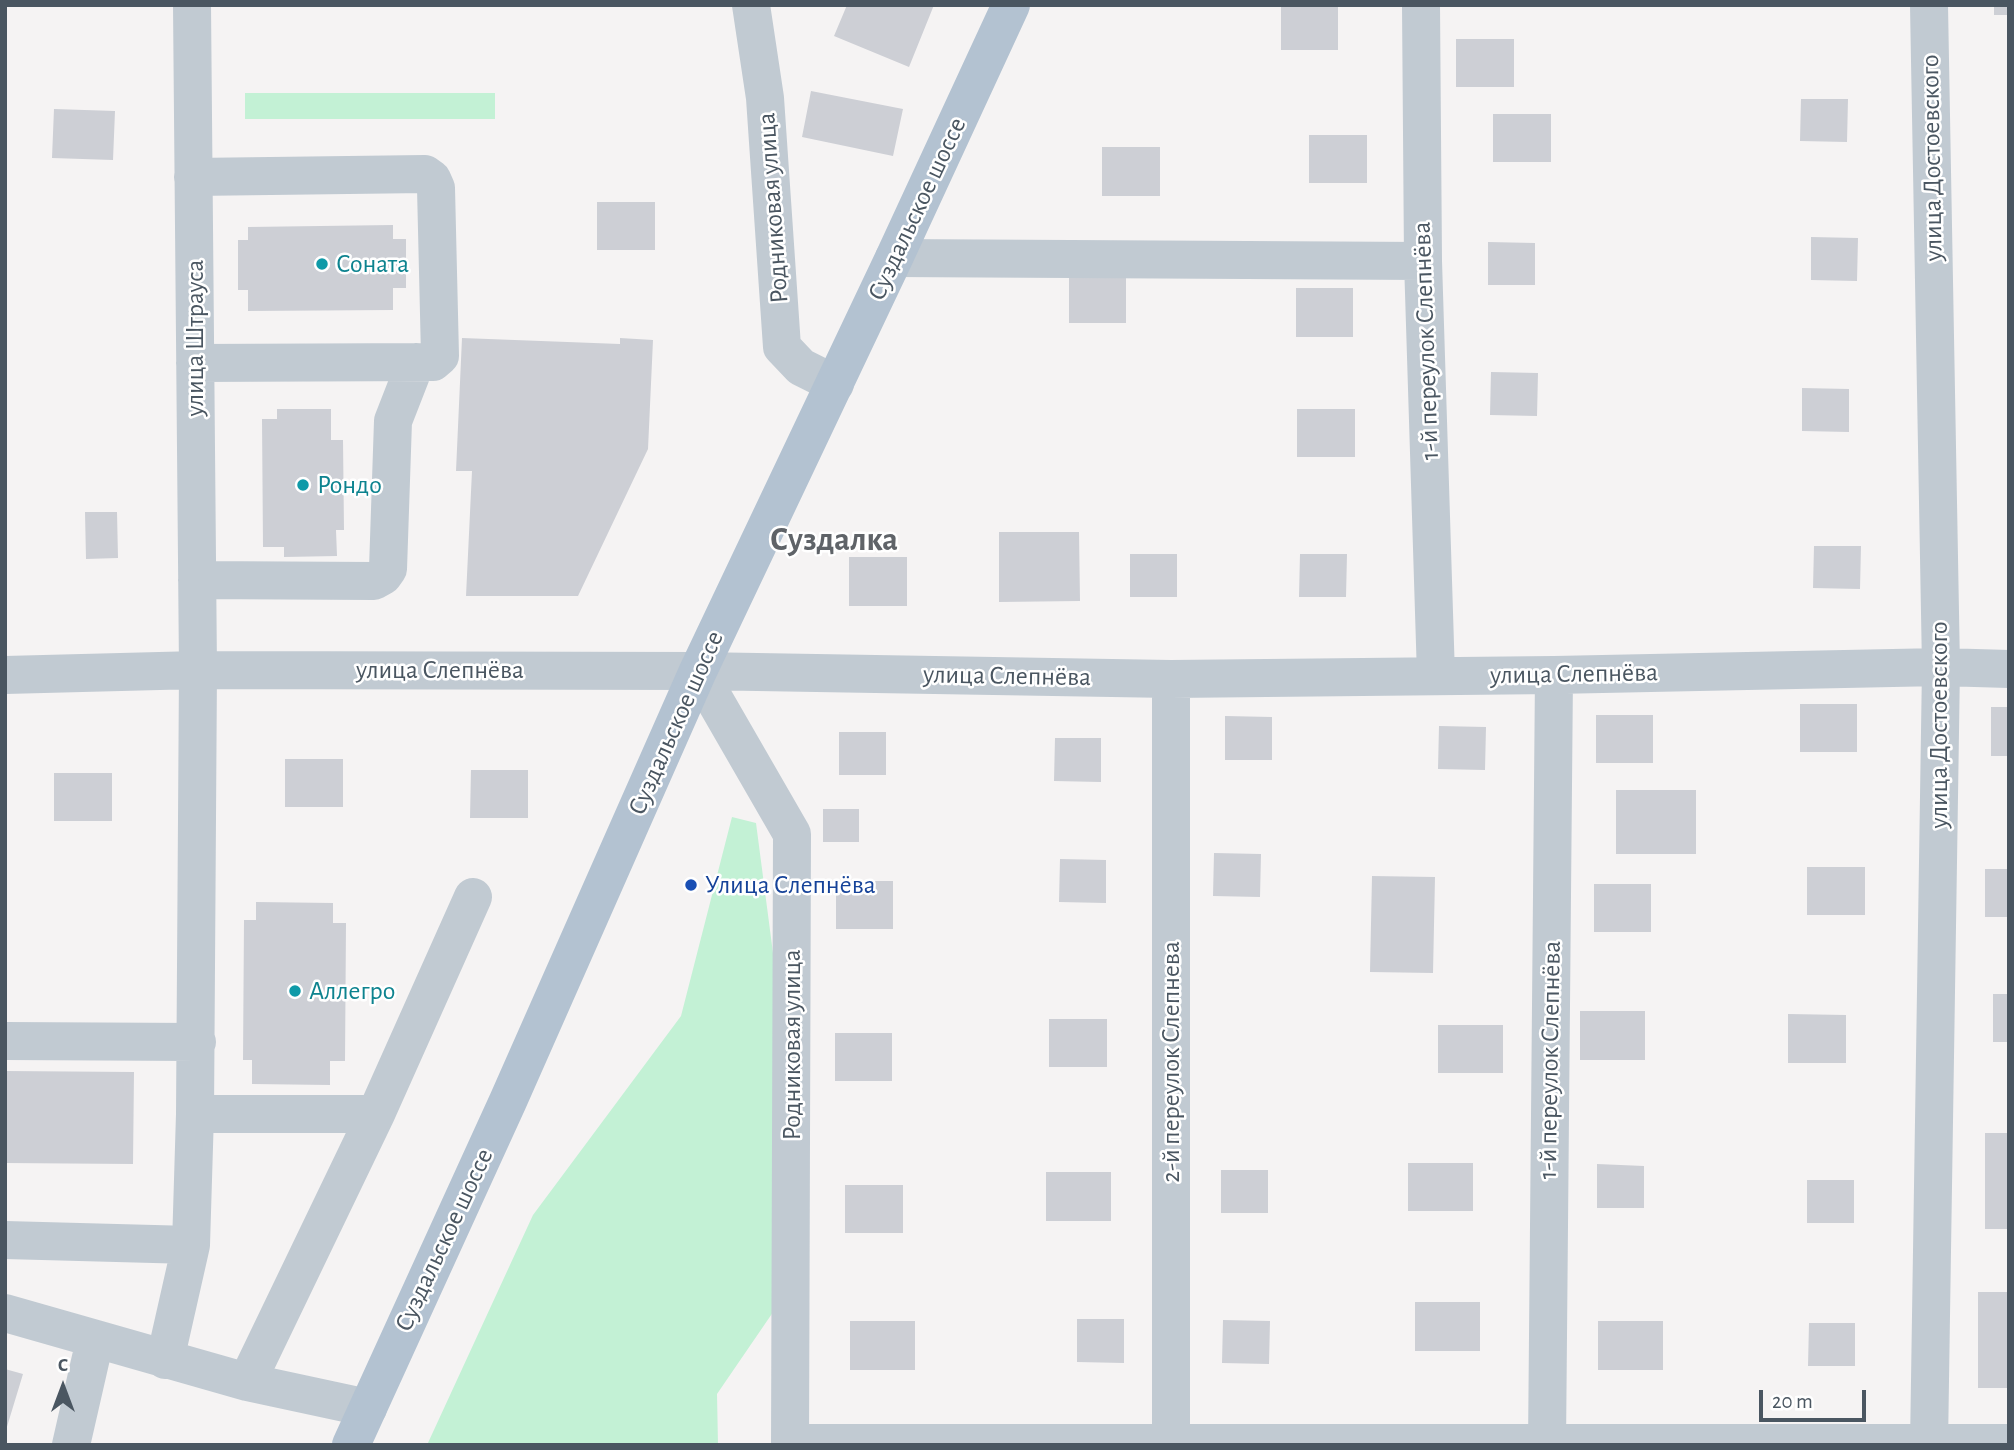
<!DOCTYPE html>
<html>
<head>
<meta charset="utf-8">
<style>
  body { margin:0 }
  #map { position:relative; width:2014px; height:1450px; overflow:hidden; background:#f5f3f3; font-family:"Alegreya Sans",sans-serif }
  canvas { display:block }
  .frame { position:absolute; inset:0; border:7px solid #4a5661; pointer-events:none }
  .north { position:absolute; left:28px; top:1352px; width:70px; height:70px; -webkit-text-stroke:5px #fff; paint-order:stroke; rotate:0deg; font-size:19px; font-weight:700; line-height:28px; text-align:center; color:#4a5661 }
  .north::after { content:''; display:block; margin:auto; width:24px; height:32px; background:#4a5661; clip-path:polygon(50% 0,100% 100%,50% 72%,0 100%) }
  .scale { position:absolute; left:1759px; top:1390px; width:107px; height:32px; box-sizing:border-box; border:4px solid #4a5661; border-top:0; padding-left:9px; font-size:21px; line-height:24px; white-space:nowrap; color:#4a5661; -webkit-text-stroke:5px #fff; paint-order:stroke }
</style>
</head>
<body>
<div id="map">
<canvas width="2014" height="1450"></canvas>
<div class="frame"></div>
<div class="north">С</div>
<div class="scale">20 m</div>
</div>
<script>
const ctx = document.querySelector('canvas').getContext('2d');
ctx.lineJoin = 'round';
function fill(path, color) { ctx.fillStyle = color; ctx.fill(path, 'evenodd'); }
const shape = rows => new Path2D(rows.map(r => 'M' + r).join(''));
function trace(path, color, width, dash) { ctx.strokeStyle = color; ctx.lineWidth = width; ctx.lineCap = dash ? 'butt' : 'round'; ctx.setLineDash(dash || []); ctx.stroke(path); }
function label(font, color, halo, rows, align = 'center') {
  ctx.font = font + ' "Alegreya Sans",sans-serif'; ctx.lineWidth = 5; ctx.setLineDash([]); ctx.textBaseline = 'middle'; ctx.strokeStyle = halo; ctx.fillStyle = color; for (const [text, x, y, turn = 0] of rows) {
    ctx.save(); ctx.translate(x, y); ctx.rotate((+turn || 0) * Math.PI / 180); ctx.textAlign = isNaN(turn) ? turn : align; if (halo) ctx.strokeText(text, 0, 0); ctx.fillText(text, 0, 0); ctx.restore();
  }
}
fill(shape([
  [245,93,495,93,495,119,245,119],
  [732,817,756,823,782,1022,780,1302,717,1394,718,1445,427,1445,533,1215,681,1016]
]), '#c3f1d5');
fill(shape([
  [847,5,934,5,909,67,834,36],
  [1281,5,1338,5,1338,50,1281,50],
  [1994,5,2009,5,2009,15,1994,15],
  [1456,39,1514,39,1514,87,1456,87],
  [811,91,903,109,893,156,802,137],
  [1801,99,1848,99,1847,142,1800,141],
  [54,109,115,111,113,160,52,158],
  [1493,114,1551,114,1551,162,1493,162],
  [1309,135,1367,135,1367,183,1309,183],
  [1102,147,1160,147,1160,196,1102,196],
  [597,202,655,202,655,250,597,250],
  [393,225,393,239,406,239,406,288,393,288,393,310,248,311,248,290,238,290,238,240,248,240,248,227],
  [1811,237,1858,238,1857,281,1811,280],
  [1488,242,1535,243,1535,285,1488,285],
  [1069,275,1126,275,1126,323,1069,323],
  [1296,288,1353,288,1353,337,1296,337],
  [462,338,620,344,620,338,653,340,648,449,578,596,466,596,472,471,456,471],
  [1491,372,1538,373,1537,416,1490,415],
  [1802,388,1849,389,1849,432,1802,431],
  [277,409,331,409,331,440,343,440,344,530,336,530,337,556,284,557,284,547,263,547,262,419,277,419],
  [1297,409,1355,409,1355,457,1297,457],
  [85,512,117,512,118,558,86,559],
  [999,532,1079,532,1080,601,999,602],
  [1814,546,1861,546,1860,589,1813,588],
  [1130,554,1177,554,1177,597,1130,597],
  [1300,554,1347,554,1346,597,1299,597],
  [849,557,907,557,907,606,849,606],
  [1800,704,1857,704,1857,752,1800,752],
  [1991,707,2009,707,2009,756,1991,756],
  [1596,715,1653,715,1653,763,1596,763],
  [1225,716,1272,717,1272,760,1225,760],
  [1439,726,1486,727,1485,770,1438,769],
  [839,732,886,732,886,775,839,775],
  [1055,738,1101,738,1101,782,1054,781],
  [285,759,343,759,343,807,285,807],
  [471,770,528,770,528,818,470,818],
  [54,773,112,773,112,821,54,821],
  [1616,790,1696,790,1696,854,1616,854],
  [823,809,859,809,859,842,823,842],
  [1214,853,1261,854,1260,897,1213,896],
  [1060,859,1106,860,1106,903,1059,902],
  [1807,867,1865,867,1865,915,1807,915],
  [1985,869,2009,869,2009,917,1985,917],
  [1372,876,1435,877,1433,973,1370,972],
  [836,881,893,881,893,929,836,929],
  [1594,884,1651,884,1651,932,1594,932],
  [256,902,333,903,333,923,346,923,345,1061,330,1061,330,1085,252,1084,252,1060,243,1060,244,920,256,920],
  [1993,994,2009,994,2009,1042,1993,1042],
  [1580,1011,1645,1011,1645,1060,1580,1060],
  [1788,1014,1846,1015,1846,1063,1788,1063],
  [1049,1019,1107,1019,1107,1067,1049,1067],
  [1438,1025,1503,1025,1503,1073,1438,1073],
  [835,1033,892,1033,892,1081,835,1081],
  [5,1071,134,1072,133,1164,5,1163],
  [1985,1133,2009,1133,2009,1229,1985,1229],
  [1408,1163,1473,1163,1473,1211,1408,1211],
  [1597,1164,1644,1166,1644,1208,1597,1208],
  [1221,1170,1268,1170,1268,1213,1221,1213],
  [1046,1172,1111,1172,1111,1221,1046,1221],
  [1807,1180,1854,1180,1854,1223,1807,1223],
  [845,1185,903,1185,903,1233,845,1233],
  [1978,1292,2009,1292,2009,1388,1978,1388],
  [1415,1302,1480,1302,1480,1351,1415,1351],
  [1077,1319,1124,1319,1124,1363,1077,1362],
  [1223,1320,1270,1321,1269,1364,1222,1363],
  [850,1321,915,1321,915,1370,850,1370],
  [1598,1321,1663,1321,1663,1370,1598,1370],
  [1809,1323,1855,1323,1855,1366,1808,1366],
  [5,1369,23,1374,6,1430,5,1430]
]), '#cdcfd5');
trace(shape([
  [192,5,198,670,195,1114,376,1114,473,897],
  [751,5,765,98,782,347,801,367,835,384],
  [1421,5,1423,261,1436,676],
  [1929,5,1941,667,1929,1445],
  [193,177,425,174,432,179,436,188,440,356,433,362,195,363],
  [894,258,1423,261],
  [197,580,374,581,383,576,388,569,393,421,416,362],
  [698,671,792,834,790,1445],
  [5,675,198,670,698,671,1171,679,1554,675,1941,667,2009,669],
  [5,1041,197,1042],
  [5,1240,191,1245],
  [5,1313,247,1382,368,1408],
  [165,1360,191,1245,195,1114],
  [247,1382,376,1114],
  [791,1443,2009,1443],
  [71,1445,95,1340],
  [1171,1445,1171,679],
  [1547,1445,1554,675]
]), '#c1cad2', 38);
trace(shape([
  [351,1445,508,1101,698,671,894,258,1011,5]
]), '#b3c2d1', 38);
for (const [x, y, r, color] of [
  [322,264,7,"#0f9aa8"],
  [303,485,7,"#0f9aa8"],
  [691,885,7,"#1a4fb4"],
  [295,991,7,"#0f9aa8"]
]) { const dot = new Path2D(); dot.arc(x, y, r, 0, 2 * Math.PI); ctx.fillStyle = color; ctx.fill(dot); trace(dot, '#fff', 2.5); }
label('26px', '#4a5661', '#fff', [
  ["улица Достоевского",1932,158,-91],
  ["Родниковая улица",773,208,-94],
  ["Суздальское шоссе",917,209,-65],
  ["улица Штрауса",195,338,-90],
  ["1-й переулок Слепнёва",1426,341,-92],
  ["улица Слепнёва",440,670],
  ["улица Слепнёва",1574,674,-1],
  ["улица Слепнёва",1007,676,1],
  ["Суздальское шоссе",676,723,-66],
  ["улица Достоевского",1939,725,-90],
  ["Родниковая улица",792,1045,-90],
  ["1-й переулок Слепнёва",1550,1060,-89],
  ["2-й переулок Слепнева",1171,1062,-90],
  ["Суздальское шоссе",444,1240,-65]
]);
label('26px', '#0d838f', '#fff', [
  ["Соната",336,264],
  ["Рондо",317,485],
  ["Аллегро",309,991]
], 'left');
label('26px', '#164399', '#fff', [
  ["Улица Слепнёва",705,885]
], 'left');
label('bold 33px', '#5f6368', '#fff', [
  ["Суздалка",834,540]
]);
</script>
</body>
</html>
